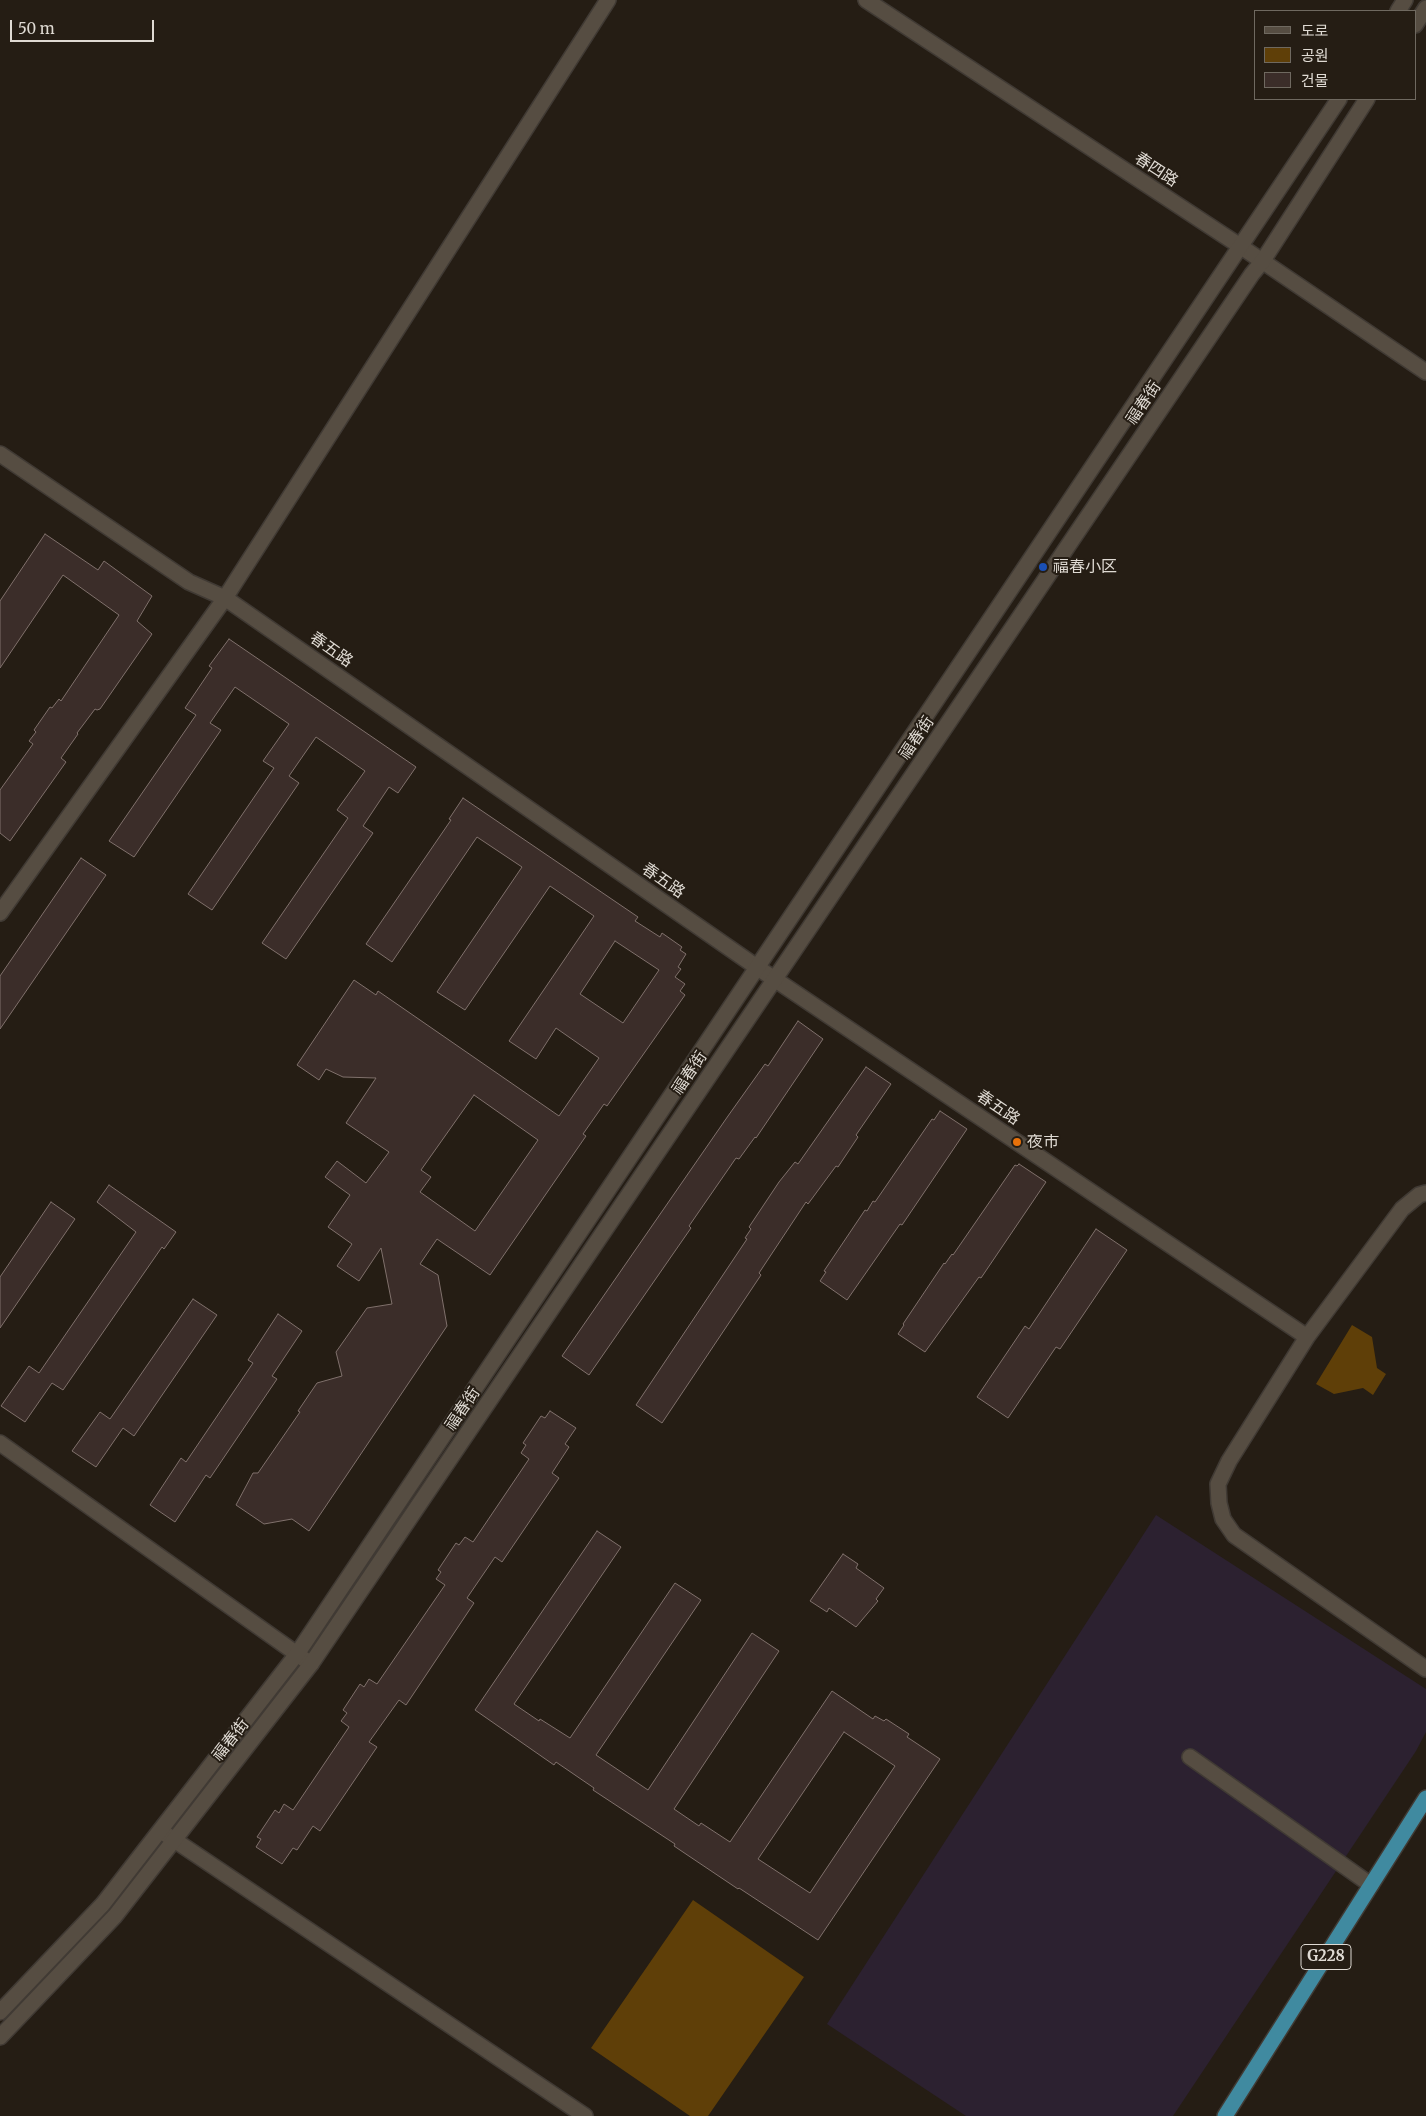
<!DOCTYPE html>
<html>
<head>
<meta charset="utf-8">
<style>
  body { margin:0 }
  #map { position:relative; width:1426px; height:2116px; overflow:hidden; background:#251d14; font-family:Merriweather,"Noto Sans KR",serif }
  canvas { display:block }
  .legend { position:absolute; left:1254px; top:10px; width:162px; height:90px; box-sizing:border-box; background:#251d14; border:1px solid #6f6960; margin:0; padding:6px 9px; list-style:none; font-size:15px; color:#dfdad3 }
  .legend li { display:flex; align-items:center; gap:10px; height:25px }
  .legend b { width:25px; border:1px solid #6f6960 }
  .scale { position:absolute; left:10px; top:20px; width:144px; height:22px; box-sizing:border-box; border:2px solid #dfdad3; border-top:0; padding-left:6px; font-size:15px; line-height:18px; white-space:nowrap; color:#dfdad3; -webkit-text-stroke:4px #251d14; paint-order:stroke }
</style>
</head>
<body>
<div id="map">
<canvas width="1426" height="2116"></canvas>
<ul class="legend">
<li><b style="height:6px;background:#564d42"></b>도로</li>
<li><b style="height:14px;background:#5f3f08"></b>공원</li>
<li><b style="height:14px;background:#3b2d29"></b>건물</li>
</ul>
<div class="scale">50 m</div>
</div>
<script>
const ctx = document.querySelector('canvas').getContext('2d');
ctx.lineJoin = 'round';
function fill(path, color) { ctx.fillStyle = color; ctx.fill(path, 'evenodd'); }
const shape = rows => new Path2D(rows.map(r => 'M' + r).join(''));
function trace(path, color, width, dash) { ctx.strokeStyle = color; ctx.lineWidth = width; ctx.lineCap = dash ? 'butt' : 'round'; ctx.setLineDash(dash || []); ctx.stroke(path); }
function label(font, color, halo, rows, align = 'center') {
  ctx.font = font + ' Merriweather,"Noto Sans KR",serif'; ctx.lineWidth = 4; ctx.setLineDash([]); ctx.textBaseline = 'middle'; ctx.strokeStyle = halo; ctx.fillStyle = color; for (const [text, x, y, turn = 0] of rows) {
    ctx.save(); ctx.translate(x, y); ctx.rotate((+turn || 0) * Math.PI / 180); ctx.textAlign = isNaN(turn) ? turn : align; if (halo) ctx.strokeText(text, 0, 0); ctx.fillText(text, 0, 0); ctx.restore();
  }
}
fill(shape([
  [1156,1515,1426,1689,1426,1732,1416,1751,1173,2116,966,2116,827,2024]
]), '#2c2130');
fill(shape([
  [1352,1325,1372,1337,1377,1368,1386,1374,1373,1395,1363,1388,1334,1394,1316,1384],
  [693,1900,804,1977,708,2116,690,2116,591,2048]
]), '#5f3f08');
const building = shape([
  [45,534,98,570,104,561,152,596,137,621,152,634,100,709,97,710,95,709,77,733,78,734,61,758,66,762,10,841,0,833,0,790,33,744,29,741,36,732,34,730,50,707,52,708,59,699,61,701,119,615,63,575,0,668,0,601,45,534],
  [229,639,416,767,398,793,389,787,363,826,373,833,286,959,262,943,348,818,337,810,365,771,316,737,289,776,299,783,212,910,188,894,274,768,263,761,289,724,235,687,210,723,221,730,134,857,109,841,196,715,185,708,212,668,209,666,229,639],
  [463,798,638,917,635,921,660,937,662,933,682,947,680,950,686,954,678,967,681,969,675,977,685,984,680,991,685,995,607,1106,604,1104,583,1134,586,1136,490,1275,437,1239,420,1264,438,1275,447,1326,309,1531,292,1519,264,1524,236,1505,253,1473,258,1473,300,1412,298,1411,317,1383,342,1376,336,1352,367,1308,392,1304,381,1248,359,1281,337,1266,352,1244,328,1227,350,1195,325,1177,337,1161,366,1183,389,1152,346,1123,376,1078,343,1077,326,1069,319,1080,297,1065,354,980,376,995,378,991,559,1116,599,1058,556,1028,536,1059,509,1041,594,916,550,886,465,1010,437,992,522,867,477,837,392,962,366,944,451,820,449,819,463,798],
  [615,941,659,970,623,1023,580,994,615,941],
  [474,1095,538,1140,475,1231,420,1192,431,1177,421,1170,474,1095],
  [81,858,106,875,0,1029,0,976,81,858],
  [798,1021,823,1039,756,1138,755,1137,739,1159,736,1158,689,1226,691,1228,589,1375,562,1356,728,1116,765,1064,768,1066,798,1021],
  [866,1067,891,1084,856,1135,858,1137,838,1167,836,1166,808,1204,806,1202,759,1273,761,1275,662,1423,636,1405,747,1239,745,1238,751,1229,749,1227,779,1182,795,1162,798,1164,866,1067],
  [940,1111,967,1129,902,1225,900,1224,847,1300,820,1281,826,1272,824,1271,865,1210,867,1211,873,1201,875,1202,932,1119,934,1120,940,1111],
  [1019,1164,1046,1182,981,1278,979,1277,925,1352,898,1334,904,1325,903,1324,944,1263,945,1264,952,1254,953,1255,1015,1165,1017,1166,1019,1164],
  [109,1185,176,1232,164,1249,162,1247,63,1390,52,1383,25,1422,1,1406,29,1366,39,1373,136,1232,97,1202,109,1185],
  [51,1202,75,1219,0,1328,0,1277,51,1202],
  [1096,1229,1127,1250,1060,1349,1056,1347,1008,1418,977,1397,1025,1326,1029,1329,1096,1229],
  [193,1299,217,1315,134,1436,123,1428,96,1467,72,1451,100,1412,110,1419,193,1299],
  [278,1314,302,1331,272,1376,277,1379,210,1478,206,1475,175,1522,150,1505,181,1458,186,1462,253,1363,248,1360,278,1314],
  [550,1411,576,1428,565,1444,569,1447,552,1473,559,1478,502,1562,495,1557,467,1598,474,1603,406,1705,399,1700,369,1742,377,1747,320,1831,313,1826,297,1850,293,1848,282,1864,256,1847,261,1839,257,1837,275,1810,279,1813,284,1804,293,1810,349,1727,341,1721,347,1713,343,1710,360,1684,364,1687,369,1679,377,1684,445,1585,436,1579,441,1572,438,1570,456,1543,459,1545,465,1537,473,1542,529,1459,521,1453,526,1445,523,1443,541,1416,545,1418,550,1411],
  [597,1531,621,1547,514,1704,539,1721,540,1719,570,1738,675,1583,701,1600,596,1755,648,1790,752,1633,779,1651,674,1809,699,1826,701,1823,730,1842,832,1691,873,1719,875,1716,884,1721,886,1719,909,1734,907,1737,940,1759,818,1940,739,1888,738,1889,674,1846,675,1844,593,1790,594,1788,556,1762,554,1765,475,1710,597,1531],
  [844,1732,895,1766,810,1893,758,1859,844,1732],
  [843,1554,858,1564,856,1568,884,1588,876,1599,878,1601,856,1627,829,1608,827,1612,810,1601,843,1554]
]);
fill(building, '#3b2d29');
trace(building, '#80716c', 1);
const minor = shape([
  [866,0,1240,246,1426,372],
  [0,454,189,582,225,598,758,968,1307,1337],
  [0,913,225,598,608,0],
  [1426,1193,1419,1195,1402,1209,1307,1337,1229,1461,1218,1484,1219,1503,1223,1519,1234,1535,1426,1669],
  [0,1443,311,1664],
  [1190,1757,1371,1885],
  [161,1831,585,2116]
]);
const secondary = shape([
  [1398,11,1405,0],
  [1415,25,1426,8],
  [0,2012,103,1904,297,1654,1339,99],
  [0,2037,115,1916,311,1664,1252,274,1262,262,1367,99]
]);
const trunk = shape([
  [1225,2116,1426,1798]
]);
trace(minor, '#403a34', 18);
trace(secondary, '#403a34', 18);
trace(trunk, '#403a34', 18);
trace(minor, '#564d42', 15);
trace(secondary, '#564d42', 15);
trace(trunk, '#408aa0', 15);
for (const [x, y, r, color] of [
  [1043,567,5,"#1a4fb4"],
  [1017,1142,5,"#e8710a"]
]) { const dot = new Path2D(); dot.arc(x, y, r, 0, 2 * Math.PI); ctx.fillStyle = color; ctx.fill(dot); trace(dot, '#251d14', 2); }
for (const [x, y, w] of [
  [1326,1957,50]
]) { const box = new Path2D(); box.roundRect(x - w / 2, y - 12.5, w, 25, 4); ctx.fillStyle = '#251d14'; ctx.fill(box); trace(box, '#dfdad3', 1); }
label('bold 15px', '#dfdad3', null, [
  ["G228",1326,1957]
]);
label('16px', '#dfdad3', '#251d14', [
  ["春四路",1156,170,33],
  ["福春街",1144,403,-56],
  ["春五路",331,650,35],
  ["福春街",917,738,-56],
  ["春五路",663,881,35],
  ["福春街",690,1073,-56],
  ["春五路",998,1108,34],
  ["福春街",463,1409,-56],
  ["福春街",231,1740,-52]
]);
label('16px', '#dfdad3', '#251d14', [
  ["福春小区",1053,567],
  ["夜市",1027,1142]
], 'left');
</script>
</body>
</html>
